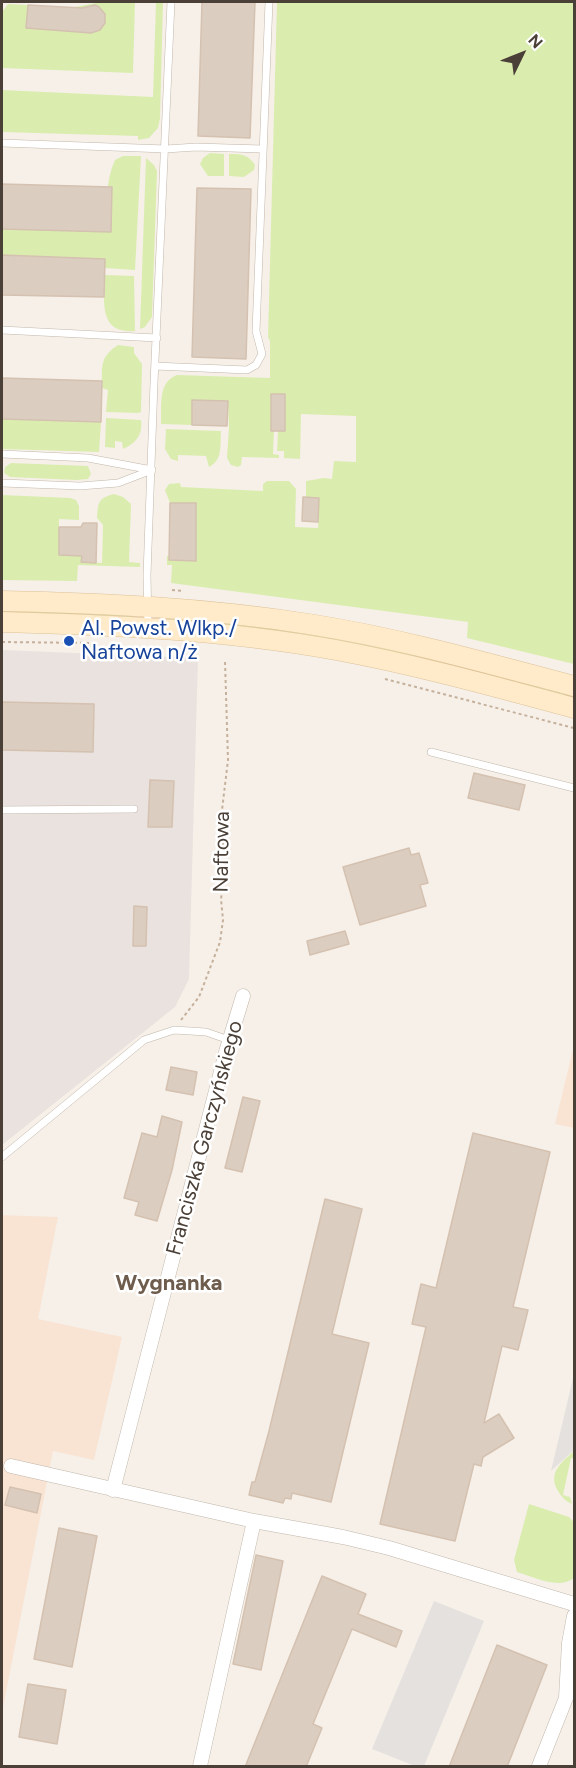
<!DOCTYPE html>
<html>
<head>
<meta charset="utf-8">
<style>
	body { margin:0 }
	#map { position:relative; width:576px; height:1768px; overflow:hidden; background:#f6f0e9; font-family:Figtree,sans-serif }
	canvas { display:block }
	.frame { position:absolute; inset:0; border:3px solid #4b4037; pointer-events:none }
	.north { position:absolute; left:492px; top:24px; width:60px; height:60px; -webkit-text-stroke:4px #fff; paint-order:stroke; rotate:47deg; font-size:16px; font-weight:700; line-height:24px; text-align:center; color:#4b4037 }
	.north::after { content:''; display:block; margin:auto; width:21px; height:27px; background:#4b4037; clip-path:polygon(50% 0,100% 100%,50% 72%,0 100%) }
</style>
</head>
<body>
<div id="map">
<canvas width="576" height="1768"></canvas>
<div class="frame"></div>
<div class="north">N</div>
</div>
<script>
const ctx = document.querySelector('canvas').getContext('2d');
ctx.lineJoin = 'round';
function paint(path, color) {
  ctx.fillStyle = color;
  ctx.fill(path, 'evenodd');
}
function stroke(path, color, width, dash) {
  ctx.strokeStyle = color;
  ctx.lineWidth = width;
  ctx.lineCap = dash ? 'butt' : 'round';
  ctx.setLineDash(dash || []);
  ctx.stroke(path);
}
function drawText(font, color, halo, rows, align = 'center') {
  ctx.font = font + ' Figtree,sans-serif';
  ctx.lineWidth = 5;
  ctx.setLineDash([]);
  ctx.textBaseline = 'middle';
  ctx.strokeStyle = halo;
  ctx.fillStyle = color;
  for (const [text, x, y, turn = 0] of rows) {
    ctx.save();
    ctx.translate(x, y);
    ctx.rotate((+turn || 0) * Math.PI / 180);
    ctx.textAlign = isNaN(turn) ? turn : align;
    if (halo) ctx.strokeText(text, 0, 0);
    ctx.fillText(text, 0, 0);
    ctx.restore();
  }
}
paint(new Path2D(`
	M574,1045V1128L555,1124Z
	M2,1215L58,1217L38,1319L122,1337L94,1460L53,1451L2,1713Z`), '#f9e4d4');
paint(new Path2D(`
	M2,650L198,658L189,979L175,1007L2,1145Z`), '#e9e2de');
paint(new Path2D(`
	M102,2H135L133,73L2,68V12L8,4L28,5L27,28L72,31L74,7Z
	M156,2H163L160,118L158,128L149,138L138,140V136L2,132V90L153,97Z
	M277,2H574V664L467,638L468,622L171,583L172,565H167V556H192L194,503H170L165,490L169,484L180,483L181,487L263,491V484L267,481H289L296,489L295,527L318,528L319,498L306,497V481L324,478L332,479L334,461L356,462V416L301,414L300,459L284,458V451H277L278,431H285L284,394H271V431H274L273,454L279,455V458L242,457L241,465L238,467L231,465L227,458L229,427L228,401L193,400L192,425L161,424C162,407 157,382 177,375L270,378V341L268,337Z
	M210,153L224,154V176H208L200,164L203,158Z
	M229,154C241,154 248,154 255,165L254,170L244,177L229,176Z
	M123,156H141L135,270L105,268L104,259L2,255V224L106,228C107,205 105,182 115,160Z
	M146,158L154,165L157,171L152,317L145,327L140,329Z
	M105,275L134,276L135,331C98,334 104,301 105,275Z
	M118,345L134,347V353L142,364L141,412L138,413L106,412L108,390L102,388C102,368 99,357 118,345Z
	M106,418L141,420C143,435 136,443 123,449L122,442L115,441V448L105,447Z
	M2,419L101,422L99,452L2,449Z
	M166,429L221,431C220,446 223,460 209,467L206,456L178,455V461L171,459L165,449Z
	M11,463L88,466L91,474L88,479L77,480L10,477L4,473L5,467Z
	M114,494L123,497L131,504L129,562L140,563V567L78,565L77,581L2,580V495L70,498L76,500L79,506V520L59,519V555L82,556V562L102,563L103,525L97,518C98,503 98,498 114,494Z
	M2,609L132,614L135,616L132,619L2,615Z
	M166,615L300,630L377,645L574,694V701L167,621Z
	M574,1451V1459L571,1458L563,1495L570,1497L572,1504C565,1501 562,1497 558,1491C547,1473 562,1462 574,1451Z
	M529,1504L569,1517L574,1522V1578C559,1590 534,1577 517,1572L514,1560Z`), '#daedaf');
paint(new Path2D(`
	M574,1374V1450L551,1471Z
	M434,1601L484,1621L424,1766H415L372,1749Z`), '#e4e1de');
const building = new Path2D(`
	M202,2H255L250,138L198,136Z
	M28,5L82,8L95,5L99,7L105,14V23L100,30L91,33L26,28Z
	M2,184L112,187L111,232L2,229Z
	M197,188L251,189L246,359L192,357Z
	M2,255L105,259L104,297L2,295Z
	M2,378L102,381L101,422L2,419Z
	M271,394H285V431H271Z
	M192,400L228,401L227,426L192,425Z
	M303,497L319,498L318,522L302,521Z
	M170,503H196V561L169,560Z
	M83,523H97L96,563L81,562L82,556L59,555V527H81Z
	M2,702L94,704L93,752L2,750Z
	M474,773L525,785L519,810L468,798Z
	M150,780L174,781L172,827H148Z
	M409,848L411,855L419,853L428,883L420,885L426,906L360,925L343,867Z
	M134,906L147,907L146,946H133Z
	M345,931L349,944L310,955L307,941Z
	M171,1067L197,1072L193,1095L166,1090Z
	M243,1097L260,1101L242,1172L225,1168Z
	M162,1116L182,1122L172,1170L157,1221L135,1215L139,1202L124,1198L142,1133L157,1137Z
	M473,1133L550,1152L513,1307L528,1310L518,1350L502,1346L484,1423L499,1414L514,1438L483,1457L481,1466L474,1464L455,1541L380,1524L426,1327L412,1324L421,1284L436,1288Z
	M325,1199L362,1209L332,1334L369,1343L331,1502L292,1493L291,1499L285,1498L283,1503L249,1495L252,1482H255L269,1431Z
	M10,1487L41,1494L37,1513L5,1505Z
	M59,1528L97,1536L72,1667L34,1659Z
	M256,1555L283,1561L261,1670L233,1664Z
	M322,1576L366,1594L358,1614L402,1631L396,1647L352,1629L313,1724L322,1728L306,1767H245Z
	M497,1645L547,1665L507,1767H449Z
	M28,1684L66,1690L57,1744L19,1737Z`);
paint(building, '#dccdc1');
stroke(building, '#d4c1b0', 1.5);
const service = new Path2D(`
	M2,143L166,149L196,147L263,149
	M2,330L157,338
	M155,366L247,370L256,365L262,354L256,331L269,2
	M2,454L88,458L152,470
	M2,483L80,486L118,483L152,470
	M148,627L147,575L154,383L171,2
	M431,752L574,788
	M2,810L134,809
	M2,1157L144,1040L174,1030L206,1032L229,1040`);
const minor = new Path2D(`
	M11,1466L254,1521L343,1537L389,1548L574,1604
	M113,1490L226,1052L243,996
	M200,1766L254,1521
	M539,1766L566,1698L569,1643L574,1616`);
const secondary = new Path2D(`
	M2,601C105,603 207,608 309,624C399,638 487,663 574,686
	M2,622C114,625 225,630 336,650C417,665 496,687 574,708`);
stroke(service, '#c2b7ab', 8);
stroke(minor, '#c2b7ab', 15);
stroke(secondary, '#ddc198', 21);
stroke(new Path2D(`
	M172,590L184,591
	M2,642L92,643
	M385,679L574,728
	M181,1020L199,997L220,942L223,920L221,899L224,876L222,810L228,760L225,661`), '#c5b09b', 2, [3, 3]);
stroke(service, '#fff', 7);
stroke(minor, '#fff', 14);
stroke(secondary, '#ffebca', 20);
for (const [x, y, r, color] of [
	[69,641,6,"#1a4fb4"]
]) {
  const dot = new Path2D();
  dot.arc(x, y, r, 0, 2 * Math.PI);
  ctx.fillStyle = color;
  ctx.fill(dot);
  stroke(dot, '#fff', 2);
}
drawText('21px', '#164399', '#fff', [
	["Al. Powst. Wlkp./",81,629],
	["Naftowa n/ż",81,653]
], 'left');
drawText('21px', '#4b4037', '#fff', [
	["Naftowa",222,852,-89],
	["Franciszka Garczyńskiego",205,1138,-75]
]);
drawText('bold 22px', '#6e5c4d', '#fff', [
	["Wygnanka",169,1284]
]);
</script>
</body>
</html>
